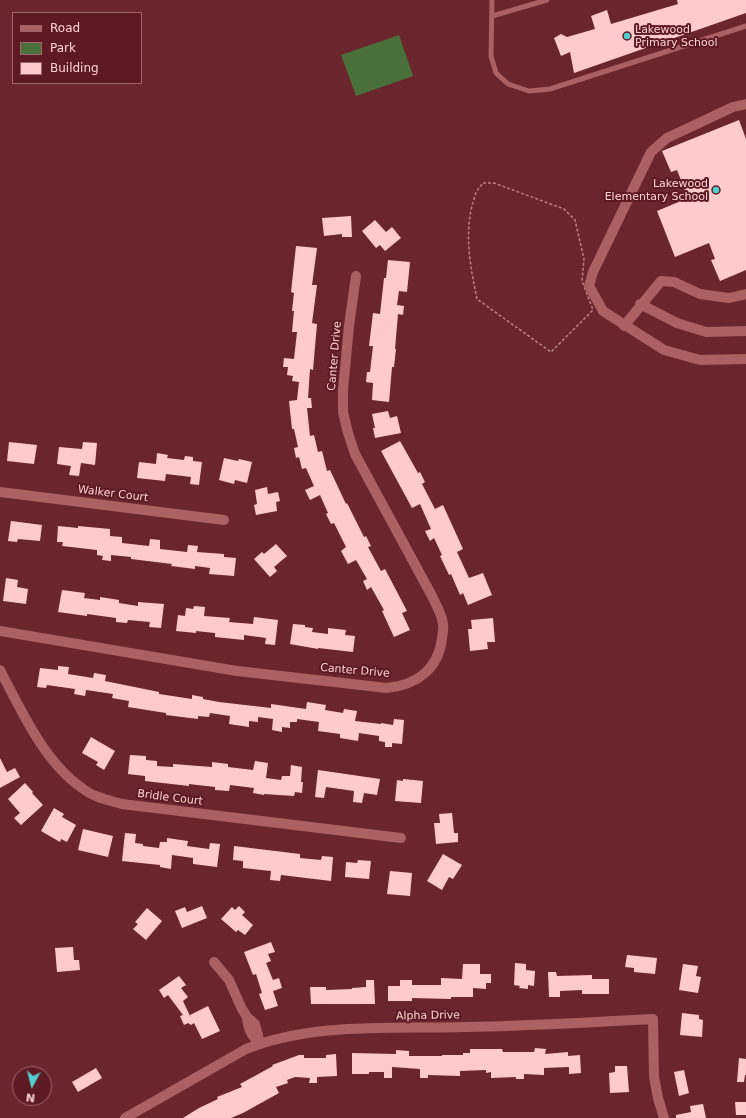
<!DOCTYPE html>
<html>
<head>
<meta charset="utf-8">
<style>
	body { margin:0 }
	#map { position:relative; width:746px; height:1118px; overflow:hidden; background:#6a262c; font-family:"DejaVu Sans",sans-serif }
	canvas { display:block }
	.legend { position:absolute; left:12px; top:12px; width:130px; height:72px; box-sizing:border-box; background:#5e1a22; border:1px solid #9e6469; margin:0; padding:5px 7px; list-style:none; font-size:12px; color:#fed3d3 }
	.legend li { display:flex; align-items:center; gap:8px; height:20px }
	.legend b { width:20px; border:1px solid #9e6469 }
	.north { position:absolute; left:12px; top:1066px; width:40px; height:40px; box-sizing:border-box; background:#5e1a22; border:1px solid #9e6469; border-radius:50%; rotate:187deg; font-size:11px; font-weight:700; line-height:16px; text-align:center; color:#fed3d3 }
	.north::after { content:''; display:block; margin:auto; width:14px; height:18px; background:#52cdd0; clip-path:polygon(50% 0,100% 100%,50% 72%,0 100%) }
</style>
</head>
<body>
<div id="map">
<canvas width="746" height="1118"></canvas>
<ul class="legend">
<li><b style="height:5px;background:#ab6064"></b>Road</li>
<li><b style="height:11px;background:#496f3a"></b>Park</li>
<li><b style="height:11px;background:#fecacb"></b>Building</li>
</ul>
<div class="north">N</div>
</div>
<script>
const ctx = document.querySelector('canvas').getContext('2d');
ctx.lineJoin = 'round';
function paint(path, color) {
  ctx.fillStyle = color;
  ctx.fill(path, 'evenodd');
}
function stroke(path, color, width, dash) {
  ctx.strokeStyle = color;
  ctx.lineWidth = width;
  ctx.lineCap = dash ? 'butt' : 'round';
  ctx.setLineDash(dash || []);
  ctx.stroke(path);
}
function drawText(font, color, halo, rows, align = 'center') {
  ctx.font = font + ' "DejaVu Sans",sans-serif';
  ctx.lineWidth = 4;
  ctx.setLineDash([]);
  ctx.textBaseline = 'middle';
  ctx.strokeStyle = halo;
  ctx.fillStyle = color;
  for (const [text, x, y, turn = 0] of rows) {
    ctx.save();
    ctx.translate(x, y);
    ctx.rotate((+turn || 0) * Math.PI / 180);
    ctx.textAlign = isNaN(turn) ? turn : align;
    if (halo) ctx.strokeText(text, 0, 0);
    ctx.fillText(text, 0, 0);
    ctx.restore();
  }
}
paint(new Path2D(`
	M399,35L413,76L356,96L341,55Z`), '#496f3a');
paint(new Path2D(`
	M677,0H746V13L574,73L570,52L561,56L554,38L561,34L567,37L595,29L591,16L607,10L611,24L678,4Z
	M739,120L746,139V270L720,281L711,260L715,259L709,243L675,257L657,211L688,198L677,170L671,172L662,151Z
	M351,216L352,237H342V234L324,236L322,218Z
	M375,220L386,232L392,227L401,238L385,251L380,245L376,248L362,231Z
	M296,246L317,248L312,285H317L312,323L317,324L313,370L310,369L308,398H311L312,408H307L310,436L314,435L318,452L322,451L327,471L330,470L346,504L347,503L364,537L366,536L371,546L368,547L381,571L385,569L407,611L402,613L410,630L394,637L382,611L384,610L371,587L367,590L363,581L367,579L356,560L348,564L341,551L346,547L334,523L331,524L326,514L328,513L320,495L310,500L305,490L314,486L306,468L302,469L299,457L296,458L294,448L298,447L294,429H292L289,401L297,400L299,382L292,381L293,376L287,375L288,367H283L284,358L294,359L297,332H292L294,311H292L294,293L291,292Z
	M388,260L410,262L407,292L399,291L397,305L404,306L403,315L398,314L395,349H396L394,367H392L389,402L372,400L373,383L366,382L367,372H370L373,346H369L373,313L380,314L384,278H386Z
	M388,411L390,418L397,416L401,433L375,438L373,428H375L372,414Z
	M400,441L418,473L420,472L425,482L422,484L435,509L443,505L463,549L457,552L469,578L483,573L492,595L468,605L463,593L460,595L451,574L449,575L440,556L442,555L434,538L430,541L425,531L431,529L420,504L412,508L381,451Z
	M9,442L37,445L34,464L7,461Z
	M83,442L97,443L95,465L81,463L79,476L69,475L71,466L57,464L59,447L82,449Z
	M157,453L168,455L167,458L184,460L185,456L193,457V461L202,462L199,485L190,484L191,477L166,474L165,481L137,478L139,462L156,464Z
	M224,458L238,461L239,459L252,462L247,483L235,480L234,484L219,480Z
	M267,487L268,494L278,492L280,501L276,502L277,511L256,515L254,505L257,504L255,490Z
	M11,521L42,525L40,541L18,539L17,542L8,541Z
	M58,526L78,528V526L110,529V536L122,537V543L149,546L150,539L160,540V549L187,552L188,545L198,546L197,552L224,554V557L236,558L234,576L209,574L210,568L195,566V569L171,566L172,564L131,559V557L111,555V561L102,560L103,556L97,555V550L62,546L63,542H57Z
	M276,544L287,556L274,567L277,571L270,577L254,559L262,552L264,554Z
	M6,578L18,580L17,587L28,589L26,604L3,601Z
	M62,590L85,593L84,598L100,600V597L119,600V603L138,606V602L164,604L161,628L149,627L150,622L128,620L127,623L116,622V618L87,614V616L58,612Z
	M194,606L205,607L204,616L230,618L229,622L253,624L254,617L278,620L275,645L265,644L266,638L244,635V640L215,637V633L196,631V633L176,631L178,615L185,616L186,608L193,609Z
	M493,618L495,642H487L488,649L470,651L468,629H472L471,620Z
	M293,624L305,625V627L313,628L312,632L328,634V628L346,630L345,635L355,636L353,652L318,648V649L290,644Z
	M58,666L69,667L68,674L93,678L94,673L106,675L105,681L159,692V694L192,699V695L203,697V699L219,702L271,708V704L306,709L307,702L326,705L325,710L343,713L344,709L357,711L355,721L381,724V723L393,725L394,719L404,720L402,744L392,743V747H385V742L379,741V736L359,733L358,741L340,738V734L318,731L319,722L297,719V722H290V728L282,727V732L272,730L273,719L258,717V722L249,721V727L229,724L230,716L210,713L209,717L198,716V719L166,715V713L128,707L129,701L112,698L113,694L86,690L85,696L74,694L75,689L47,685L46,688L37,687L40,668L58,670Z
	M91,737L115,751L104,770L96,765L98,762L82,753Z
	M130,755L146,756V760L157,761V766L173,767V764L212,767V762L228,764V767L253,770L255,761L268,763L266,778L281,780L282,776H290L291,765L302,767L301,782H303L302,793L295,792L294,796L264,794V795L253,793L254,788L230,785L229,791L215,790V787L189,784V786L145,781V776L128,774Z
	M0,758L7,772L15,768L20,777L0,788Z
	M318,770L380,779L377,795L364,793L362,803L353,802L354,791L326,787L324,798L315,797Z
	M403,779L423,781L421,803L395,801L397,780L403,781Z
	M25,783L33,792L32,793L43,805L21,825L14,818L20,813L8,799Z
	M54,808L64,814L62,817L76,825L67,842L61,839L60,842L41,831Z
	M452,813L454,833H458V842L436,844L434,823H440L439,814Z
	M83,829L113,836L108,857L78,850Z
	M125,833L136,834L135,843L143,844V846L159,848L160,842H167V838L188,841L187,846L209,849L210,843L220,844L217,867L193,864V858L172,855L171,869L160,867V865L122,861Z
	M234,846L300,854V858L321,860L322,856L333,857L331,881L281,875L280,881L270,880L271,871L243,868V861L233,860Z
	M443,854L462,865L453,879L449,877L442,890L427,881Z
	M358,860L371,861L369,879L345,877L346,862L357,863Z
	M390,871L412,873L410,896L387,894Z
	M202,906L207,918L182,928L175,911L185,907L187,912Z
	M239,906L245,912L242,915L253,925L245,935L238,930L236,932L221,919L232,907L235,910Z
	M147,908L162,921L146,940L133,929L138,924L135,922Z
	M271,942L275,952L268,954L271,961L266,963L273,980L279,978L282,988L273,991L278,1006L265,1010L259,994L262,993L256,974L253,975L244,952Z
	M73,947L74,960H79L80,970L57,972L55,948Z
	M627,955L657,958L655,974L634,972V968L625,967Z
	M515,963L526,964V970L535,971L534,986L528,985V989L519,988L520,986L514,985Z
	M463,964H480V974H491V983H486V989L473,988V997H451V999L412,998V1001H388V986H400V980H412V985H441V978L462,979Z
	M683,964L698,966L696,976L701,977L698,993L679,990Z
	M548,972H556L557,976L592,975V979H609V994H582V990L560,991V997H549Z
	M179,976L186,985L181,988L188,997L183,1001L191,1018L190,1015L208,1006L220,1031L202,1039L194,1023L191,1025L188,1023L184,1025L180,1016L183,1015L168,995L164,998L159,990Z
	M366,980H374L375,1004H311L310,987H326V990L352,989V988L366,987Z
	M682,1013L699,1015V1019L703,1020L702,1037L680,1035Z
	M535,1048L546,1049L545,1054L568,1052V1056L580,1055L581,1073L569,1074V1067L544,1068V1075L524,1074V1079H516V1077L491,1078V1072L486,1073V1070L460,1071V1076L428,1075V1078H420V1069L392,1067V1078H384V1072H369V1074H352V1053L396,1054V1050L409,1051V1056H442V1055H463V1053H470V1049H502L503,1052H534Z
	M336,1054L337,1076L317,1077V1083H309L310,1078L295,1077L287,1080L288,1083L276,1087L279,1093L243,1113L231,1118H183L199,1108L218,1099L217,1097L242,1087L240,1084L273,1066L272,1065L299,1055H304V1058H326V1055Z
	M739,1058L746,1059V1075H745L744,1082H737Z
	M615,1066H627L629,1092L610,1093L609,1073L615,1072Z
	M96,1068L102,1078L78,1092L72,1082Z
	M684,1070L689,1093L679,1096L674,1072Z
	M735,1102H746V1115H736Z
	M703,1104L706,1118H676V1115L691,1112L690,1106Z`), '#fecacb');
stroke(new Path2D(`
	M483,183H494L564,209L575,220L584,259L582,281L593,310L551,352L477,299C470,265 463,230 475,196C476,191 480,187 483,183Z`), '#b98285', 1.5, [3, 2]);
stroke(new Path2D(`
	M492,0L491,56L496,73L508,84L529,91L550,89L746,26
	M492,16L547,0`), '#ab6064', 5);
stroke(new Path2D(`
	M746,104L733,107L667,138L651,152L593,272L589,286L603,311L664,350L700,360L746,359
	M640,304L677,323L706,332L746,331
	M624,326L661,281L674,282L700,294L729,298L746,294
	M0,492L224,520
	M0,631L237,671L387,688C416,685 438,670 442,639C442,635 444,629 443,624C442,614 436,605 432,596L355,454L348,433L343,412V390L349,326L356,276
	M0,670C21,710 44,762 82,788C93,797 108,800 122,804L401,838
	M214,962L229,980L242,1009L247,1017L255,1024L258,1035L259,1043
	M247,1017C248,1029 251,1035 259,1043
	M125,1118L246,1049C314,1022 393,1029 465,1027C527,1026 590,1022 653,1019L654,1077L658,1098L664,1118`), '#ab6064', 10);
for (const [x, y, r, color] of [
	[627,36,4,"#52cdd0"],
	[716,190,4,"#52cdd0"]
]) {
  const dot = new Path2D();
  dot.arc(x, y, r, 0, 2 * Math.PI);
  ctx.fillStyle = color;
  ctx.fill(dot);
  stroke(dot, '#5e1a22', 1.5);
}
drawText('11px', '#fed3d3', '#5e1a22', [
	["Lakewood",635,30],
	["Primary School",635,43],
	["Lakewood",708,184,"right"],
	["Elementary School",708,197,"right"]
], 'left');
drawText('11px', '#fed3d3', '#5e1a22', [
	["Canter Drive",335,356,-85],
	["Walker Court",113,494,7],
	["Canter Drive",355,671,5],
	["Bridle Court",170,798,7],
	["Alpha Drive",428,1016,-1]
]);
</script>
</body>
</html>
